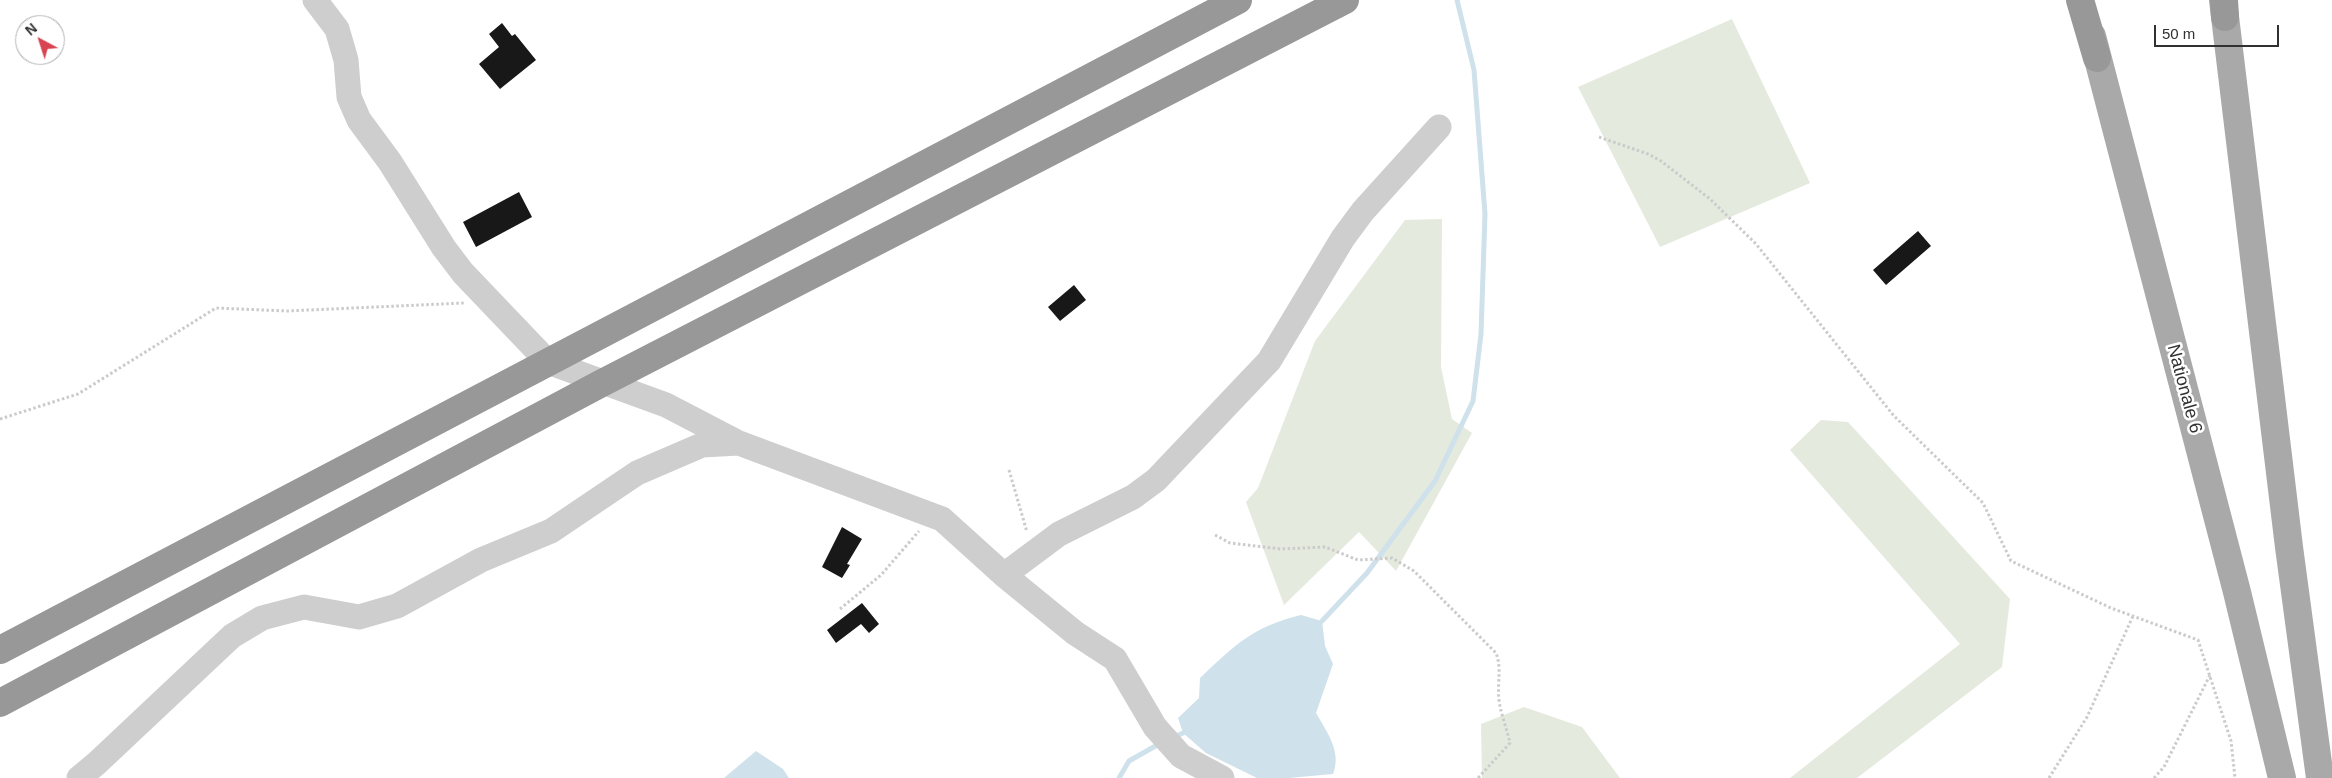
<!DOCTYPE html>
<html>
<head>
<meta charset="utf-8">
<style>
	body { margin:0 }
	#map { position:relative; width:2332px; height:778px; overflow:hidden; background:#fff; font-family:Arial,sans-serif }
	canvas { display:block }
	.north { position:absolute; left:15px; top:15px; width:50px; height:50px; box-sizing:border-box; background:#fff; border:1px solid #adadad; border-radius:50%; rotate:320deg; font-size:14px; font-weight:700; line-height:20px; text-align:center; color:#313131 }
	.north::after { content:''; display:block; margin:auto; width:18px; height:22px; background:#d84452; clip-path:polygon(50% 0,100% 100%,50% 72%,0 100%) }
	.scale { position:absolute; left:2154px; top:25px; width:125px; height:22px; box-sizing:border-box; border:2px solid #313131; border-top:0; padding-left:6px; font-size:15px; line-height:18px; white-space:nowrap; color:#313131; -webkit-text-stroke:4px #fff; paint-order:stroke }
</style>
</head>
<body>
<div id="map">
<canvas width="2332" height="778"></canvas>
<div class="north">N</div>
<div class="scale">50 m</div>
</div>
<script>
const ctx = document.querySelector('canvas').getContext('2d');
ctx.lineJoin = 'round';
function paint(path, color) {
  ctx.fillStyle = color;
  ctx.fill(path, 'evenodd');
}
function stroke(path, color, width, dash) {
  ctx.strokeStyle = color;
  ctx.lineWidth = width;
  ctx.lineCap = dash ? 'butt' : 'round';
  ctx.setLineDash(dash || []);
  ctx.stroke(path);
}
function drawText(font, color, halo, rows, align = 'center') {
  ctx.font = font + ' Arial,sans-serif';
  ctx.lineWidth = 5;
  ctx.setLineDash([]);
  ctx.textBaseline = 'middle';
  ctx.strokeStyle = halo;
  ctx.fillStyle = color;
  for (const [text, x, y, turn = 0] of rows) {
    ctx.save();
    ctx.translate(x, y);
    ctx.rotate((+turn || 0) * Math.PI / 180);
    ctx.textAlign = isNaN(turn) ? turn : align;
    if (halo) ctx.strokeText(text, 0, 0);
    ctx.fillText(text, 0, 0);
    ctx.restore();
  }
}
paint(new Path2D(`
	M1732,19L1810,183L1660,247L1578,87Z
	M1442,219L1441,367L1452,419L1472,433L1396,571L1359,532L1284,605L1246,502L1258,488L1315,341L1405,220Z
	M1821,420L1848,422L2010,599L2002,667L1857,778H1790L1960,644L1790,450Z
	M1524,707L1582,727L1620,778H1482L1481,724Z`), '#e5eade');
paint(new Path2D(`
	M1301,615L1322,621L1325,646L1333,664L1316,713C1327,732 1342,752 1333,774L1289,778H1257L1206,753L1183,733L1178,718L1199,698L1200,678C1235,645 1252,627 1301,615Z
	M756,751L783,769L789,778H724Z`), '#cfe1eb');
stroke(new Path2D(`
	M1322,621L1367,573L1435,481L1473,401L1481,334L1485,214L1474,70L1457,0
	M1174,737L1183,733
	M1119,778L1129,761L1159,744`), '#cfe1eb', 5);
paint(new Path2D(`
	M502,23L512,36L515,34L536,60L500,89L479,64L499,47L489,34Z
	M519,192L532,217L476,247L463,222Z
	M1918,231L1931,246L1886,285L1873,270Z
	M1074,285L1086,300L1060,321L1048,307Z
	M842,527L862,539L847,564L850,565L842,578L822,567Z
	M862,603L879,624L869,633L861,624L836,643L827,630Z`), '#181818');
stroke(new Path2D(`
	M1599,137L1648,154L1661,161L1710,199L1756,244L1894,416L1983,503L2011,561L2111,608L2198,640L2231,741L2235,778
	M0,419L78,394L216,308L287,311L464,303
	M1009,470L1027,532
	M1215,535L1230,543L1281,549L1325,547L1358,560L1392,558L1414,571L1496,653C1502,668 1497,684 1499,700C1501,715 1507,729 1510,743L1478,778
	M840,609L881,575L919,531
	M2049,778L2087,717L2133,616
	M2154,778L2164,767L2210,675`), '#cbcbcb', 3, [2.5, 2.5]);
stroke(new Path2D(`
	M315,0L337,29L346,60L349,97L359,120L390,162L444,248L463,273L548,362L666,405L739,443L942,519L1004,575L1075,633L1115,659L1155,727L1181,756L1222,778
	M1004,575L1059,534L1133,497L1156,480L1269,361L1343,238L1363,211L1439,127
	M79,778L97,763L232,636L262,618L304,607L359,617L397,606L481,560L551,531L637,473L702,445L739,443`), '#cecece', 25);
stroke(new Path2D(`
	M2223,0L2289,547L2320,778
	M2092,36L2237,592L2282,778`), '#a9a9a9', 28);
stroke(new Path2D(`
	M2080,0L2097,58
	M2224,0L2225,17
	M0,650L1238,0
	M0,703L602,383L1345,0`), '#989898', 28);
drawText('18px', '#313131', '#fff', [
	["Nationale 6",2184,389,75]
]);
</script>
</body>
</html>
